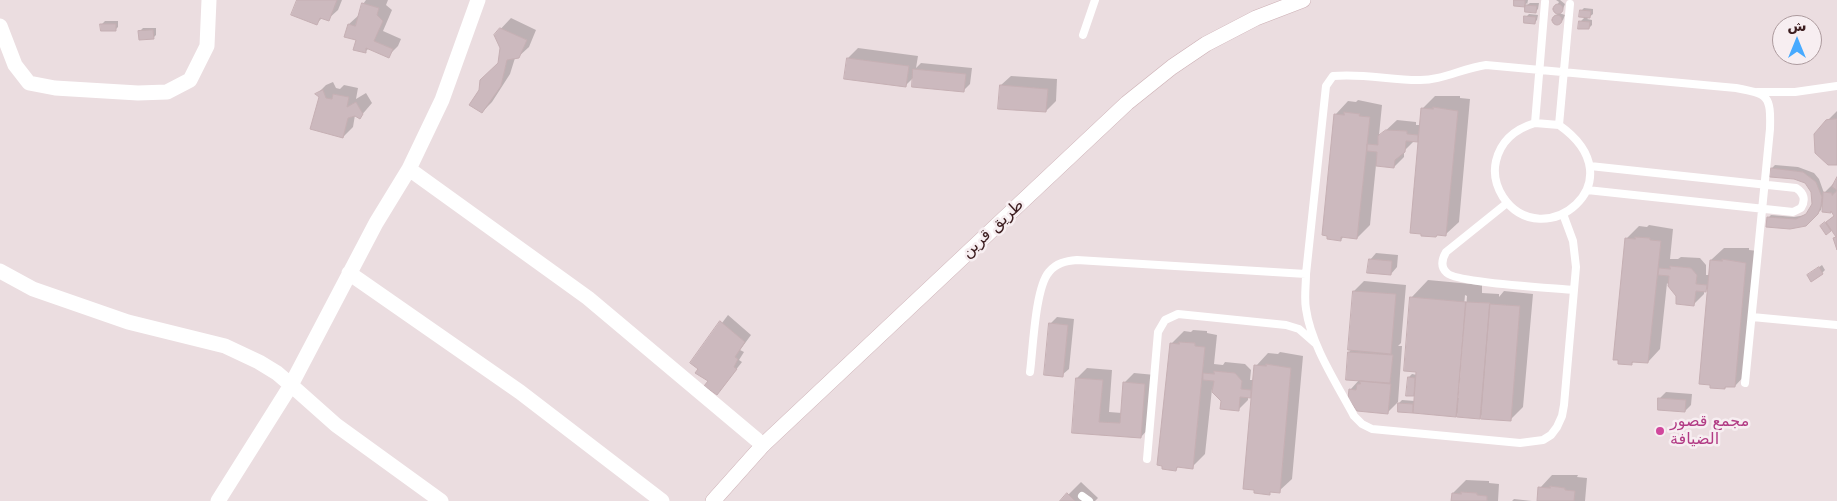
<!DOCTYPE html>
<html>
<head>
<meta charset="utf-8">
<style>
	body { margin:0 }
	#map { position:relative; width:1837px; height:501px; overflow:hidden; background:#ebdde0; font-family:"DejaVu Sans","Noto Sans Arabic",sans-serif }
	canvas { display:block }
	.north { position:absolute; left:1772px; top:15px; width:50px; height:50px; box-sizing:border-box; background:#f7eef1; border:1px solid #ac9a9d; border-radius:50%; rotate:0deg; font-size:14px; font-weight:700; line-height:20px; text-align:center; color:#3c1d1f }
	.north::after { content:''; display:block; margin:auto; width:18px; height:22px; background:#47aaff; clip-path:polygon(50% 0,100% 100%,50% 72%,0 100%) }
</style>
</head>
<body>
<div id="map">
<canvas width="1837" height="501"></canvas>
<div class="north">ش</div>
</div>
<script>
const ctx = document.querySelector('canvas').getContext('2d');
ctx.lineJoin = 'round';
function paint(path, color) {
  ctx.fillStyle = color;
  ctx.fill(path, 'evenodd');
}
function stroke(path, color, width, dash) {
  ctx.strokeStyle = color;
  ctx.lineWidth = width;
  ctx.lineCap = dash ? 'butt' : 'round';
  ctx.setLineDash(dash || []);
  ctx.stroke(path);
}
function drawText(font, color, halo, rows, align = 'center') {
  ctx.font = font + ' "DejaVu Sans","Noto Sans Arabic",sans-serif';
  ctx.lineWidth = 5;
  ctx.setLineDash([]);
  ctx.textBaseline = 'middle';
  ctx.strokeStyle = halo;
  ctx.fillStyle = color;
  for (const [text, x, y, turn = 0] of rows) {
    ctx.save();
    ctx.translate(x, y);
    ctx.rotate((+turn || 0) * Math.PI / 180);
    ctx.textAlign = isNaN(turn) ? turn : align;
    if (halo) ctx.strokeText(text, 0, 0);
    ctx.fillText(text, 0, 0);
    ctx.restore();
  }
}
paint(new Path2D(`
	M298,0H342L338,10L328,19L323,17L317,23Z
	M366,0H388L386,5L392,10L383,31L401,39L398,46L388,56L369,48L365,52L349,24L359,15L363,4Z
	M1516,0H1528L1527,5L1530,3H1539L1538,9L1535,12L1526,11L1527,3L1524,6Z
	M1556,0H1560L1565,4L1563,9L1559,13L1565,15L1563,20L1557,24L1554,21L1555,16L1560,12L1554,10L1559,2Z
	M1584,8L1593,9V14L1587,19L1592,20V25L1589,28L1580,22L1585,17L1581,11Z
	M1529,14L1538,15L1537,20L1534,23L1526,17Z
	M511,18L536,30L529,47L518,57L515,58L510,74L492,102L482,112L500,62L501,47L495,35Z
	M105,21H118V27L115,30L102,24Z
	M143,28H156V35L153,38L140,31Z
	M858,48L918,56L916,68L921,63L972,68L970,84L964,90L914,77L905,86L848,58Z
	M1011,76L1057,79L1056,101L1046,111L1001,85Z
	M333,82L336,88L340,89L344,85L358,88L356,99L366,93L372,103L360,117L355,115L353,127L343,137L321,97L317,94L326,85Z
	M1435,96H1460V98L1470,99L1459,222L1446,234H1438L1436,236L1419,139L1417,141H1414L1404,151V157L1394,167L1376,165L1370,225L1357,238L1344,236L1341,240L1336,114L1348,101L1356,102L1358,100L1382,105L1379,135H1381L1397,120L1416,122V125H1421L1422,109Z
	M1837,111V164L1827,121Z
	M1775,165L1798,167L1814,173L1819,179L1824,193L1837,180V236L1832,229L1827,233L1825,223L1835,215L1823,201L1821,210L1806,224L1768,218L1771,215L1794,217L1806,215L1811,210L1814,198L1810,187L1800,179L1772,176V168Z
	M1649,225L1673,229L1670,259H1678L1681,257L1700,258L1706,265V275H1710L1711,260L1724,248H1749V250L1758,251L1747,373L1735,386H1727L1725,388L1709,288L1704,291V294L1694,304L1678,296L1667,283L1660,349L1648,362L1635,361L1631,364L1626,239L1639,226L1647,227Z
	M1376,253L1398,255L1397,267L1391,274L1370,260Z
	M1822,265L1825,270L1822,273H1811Z
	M1428,280L1482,285V293L1499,294V297L1504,291L1533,294L1523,407L1510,420L1482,415L1480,417L1458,413L1456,415L1415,409L1412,412L1399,403L1402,400L1415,401L1416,393L1413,395L1409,377L1412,374L1417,375L1411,298ZM1465,295L1467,296L1459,398H1456Z
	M1364,281L1406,285L1401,343L1398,346H1402L1398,402L1388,412L1350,390L1360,379L1349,352L1352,349L1354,291Z
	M728,315L751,335L740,350L744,352L739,360L742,362L717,394L700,369L692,363Z
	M1057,317L1074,319L1069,369L1062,375L1050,324Z
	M1193,330L1207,331V333L1217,335L1214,364L1223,365L1225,362L1245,364L1251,370L1250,380H1254L1256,366L1268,353L1278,354L1280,352L1303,356L1292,479L1279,491H1272L1269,493L1253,394L1248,396V400L1238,410L1222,401L1212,389L1205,454L1192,467L1179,466L1176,469L1171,344L1184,331L1191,332Z
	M1087,368L1112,370L1109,412L1122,413L1124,383L1134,373L1155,375L1150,427L1141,437L1073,432L1077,378Z
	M1666,392L1692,394L1691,405L1685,411L1660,398Z
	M1552,475H1578L1577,477L1587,478L1585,501H1538L1540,488Z
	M1466,480L1489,481V483L1499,484L1498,501H1452L1453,493Z
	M1081,482L1098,498L1095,501H1062Z
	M1514,499L1532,501H1512Z`), '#0003');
const building = new Path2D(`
	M297,0H337L329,21L320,18L317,25L291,15Z
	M1514,0H1525V7L1514,6Z
	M362,3L379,8L377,15L383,21L374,41L393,49L389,58L366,48V53L353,50L356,40L344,37L348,24L355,26Z
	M1553 9a5 5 0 1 1 10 0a5 5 0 1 1-10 0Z
	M1525,5L1537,6L1536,13L1525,12Z
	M1580,10L1591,11L1590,18L1579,17Z
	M1552 20a5 5 0 1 1 10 0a5 5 0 1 1-10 0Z
	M1524,16L1536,17L1535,24L1524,23Z
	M1579,21L1590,22L1589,29H1578Z
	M100,24H116V31H101Z
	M500,28L527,40L519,58L507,60L501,86L482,113L469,105L479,90L480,80L498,63L500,48L494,35Z
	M153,30L154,39L139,40L138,31Z
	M847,58L909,66L906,87L844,79Z
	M913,69L966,74L964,92L912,87Z
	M1000,85L1048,89L1046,112L998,109Z
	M323,90L326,98L332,99L333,94L349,97L347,107L356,102L363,114L360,119L355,116L348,118L343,138L310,129L319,97L315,94Z
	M1433,107L1458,111L1446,236L1437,235L1436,237L1421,236V234L1410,233L1421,108L1433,109Z
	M1344,112L1360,114L1359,116L1370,117L1357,239L1341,237V241L1327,239V236L1322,235L1334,114L1344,115Z
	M1837,119V165H1828L1815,153L1814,134L1826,120Z
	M1386,130L1407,131V134L1418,135V142L1406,141L1405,152L1395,160L1394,168L1376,166L1377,152L1367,151V144L1378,145V136Z
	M1771,168L1803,172L1816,182L1822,197L1821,206L1818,214L1806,226L1790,229L1766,227L1767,217L1796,219L1806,214L1812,204L1811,192L1805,183L1794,179L1770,177Z
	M1837,177V190L1832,187Z
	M1837,191V250L1833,238L1836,237L1826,222L1834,216L1831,211V213L1822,212L1823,192L1832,193V195Z
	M1825,222L1831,231L1826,235L1820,226Z
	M1635,237L1650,238V240L1661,241L1648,363L1632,362V365L1618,364V360H1613L1625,238L1635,239Z
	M1369,259L1392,261L1391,275L1367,273Z
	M1722,259L1746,263L1735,387H1725V389L1710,388V385L1699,384L1710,260L1722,261Z
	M1670,266L1691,268L1697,275L1696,284L1707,285L1706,292L1696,291L1694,306L1676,304V296L1668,286L1669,276L1658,275L1659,268L1670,269Z
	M1819,267L1823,274L1811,282L1807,275Z
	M1353,291L1396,294L1391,354L1348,350Z
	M1410,297L1466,302L1456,417L1413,413L1416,372L1404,371Z
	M1466,302L1490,303L1480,419L1457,417Z
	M1490,304L1520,306L1511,421L1481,419Z
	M720,321L745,342L735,357L738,359L734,367L737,369L717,395L704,386L708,381L695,373L698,369L690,363Z
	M1049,323L1068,325L1063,377L1044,375Z
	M1179,342L1195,343V346L1205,347L1193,469L1177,467L1176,471L1162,469V466L1157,465L1170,343L1179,344Z
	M1348,352L1393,355L1390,383L1346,380Z
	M1266,364L1291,368L1280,493L1270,492V495L1254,493V490L1243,489L1254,365L1266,366Z
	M1214,371L1235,373L1242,381L1241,389L1251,390V398L1240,397L1239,411L1220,409L1221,401L1212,392L1214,381L1203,380V373L1214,374Z
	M1408,377L1415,378L1414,396H1406Z
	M1076,378L1103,380L1099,422L1120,423L1123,382L1145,384L1141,438L1072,433Z
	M1360,381L1391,384L1388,414L1357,411L1348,398L1349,389L1356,390L1357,384H1360Z
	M1658,398L1686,400L1685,412L1658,410Z
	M1398,403L1413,404V413L1398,412Z
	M1550,486L1565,488V490L1575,491L1574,501H1537L1538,487L1550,488Z
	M1461,492L1477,493V495L1487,496V501H1451L1452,493L1461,494Z
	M1067,493L1075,501H1060Z`);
paint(building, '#ccb9be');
stroke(building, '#c5afb3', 1);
const secondary = new Path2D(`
	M713,501L763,445L1127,103L1172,67L1206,44L1256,18L1303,0`);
stroke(secondary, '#ccafb4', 16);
stroke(new Path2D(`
	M1545,2L1535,123C1515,129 1501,140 1496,161C1493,174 1496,186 1503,197C1542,256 1640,182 1559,125L1570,4
	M1083,35L1095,0
	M1757,92H1795L1837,86
	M1535,123L1559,125
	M1587,190L1793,212L1801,208C1806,200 1804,193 1796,188L1590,166
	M1507,203L1446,252C1442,259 1440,267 1447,273C1457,283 1554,288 1574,290
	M1563,214L1573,241L1576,267L1564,405L1562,416L1557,427L1551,435L1543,440L1520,443L1372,429L1362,424L1354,416C1337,384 1311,345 1306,309C1304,298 1306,286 1306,274L1326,86L1333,76C1362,73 1390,80 1418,80C1441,81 1463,68 1486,65L1736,88C1768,94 1771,95 1770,129L1745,383
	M1752,317L1837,325
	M1030,372C1033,350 1035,288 1049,272C1056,263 1066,261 1077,260L1306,274
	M1147,459L1158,332L1165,320L1178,314L1286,325L1299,329L1315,343
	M1082,496L1089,501`), '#fff', 8);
stroke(new Path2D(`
	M0,26L15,65L29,83L55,88L138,93L167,92L190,80L207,46L209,0
	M409,169L588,298L763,445
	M0,271L33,289L128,322L225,346L259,362L277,373L291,385L218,501
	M349,273L520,392L662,501
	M441,501L336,425L291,385L376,223L409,169L442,100L478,0`), '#fff', 15);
stroke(secondary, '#fff', 15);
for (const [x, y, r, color] of [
	[1660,431,5,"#d1479c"]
]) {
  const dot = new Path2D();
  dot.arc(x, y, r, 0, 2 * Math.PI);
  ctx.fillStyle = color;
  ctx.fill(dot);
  stroke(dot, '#f7eef1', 2);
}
drawText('16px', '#3c1d1f', '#f7eef1', [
	["طريق قرين",993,229,-43]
]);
drawText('16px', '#b23c85', '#f7eef1', [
	["مجمع قصور",1670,422],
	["الضيافة",1670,440]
], 'left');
</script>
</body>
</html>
